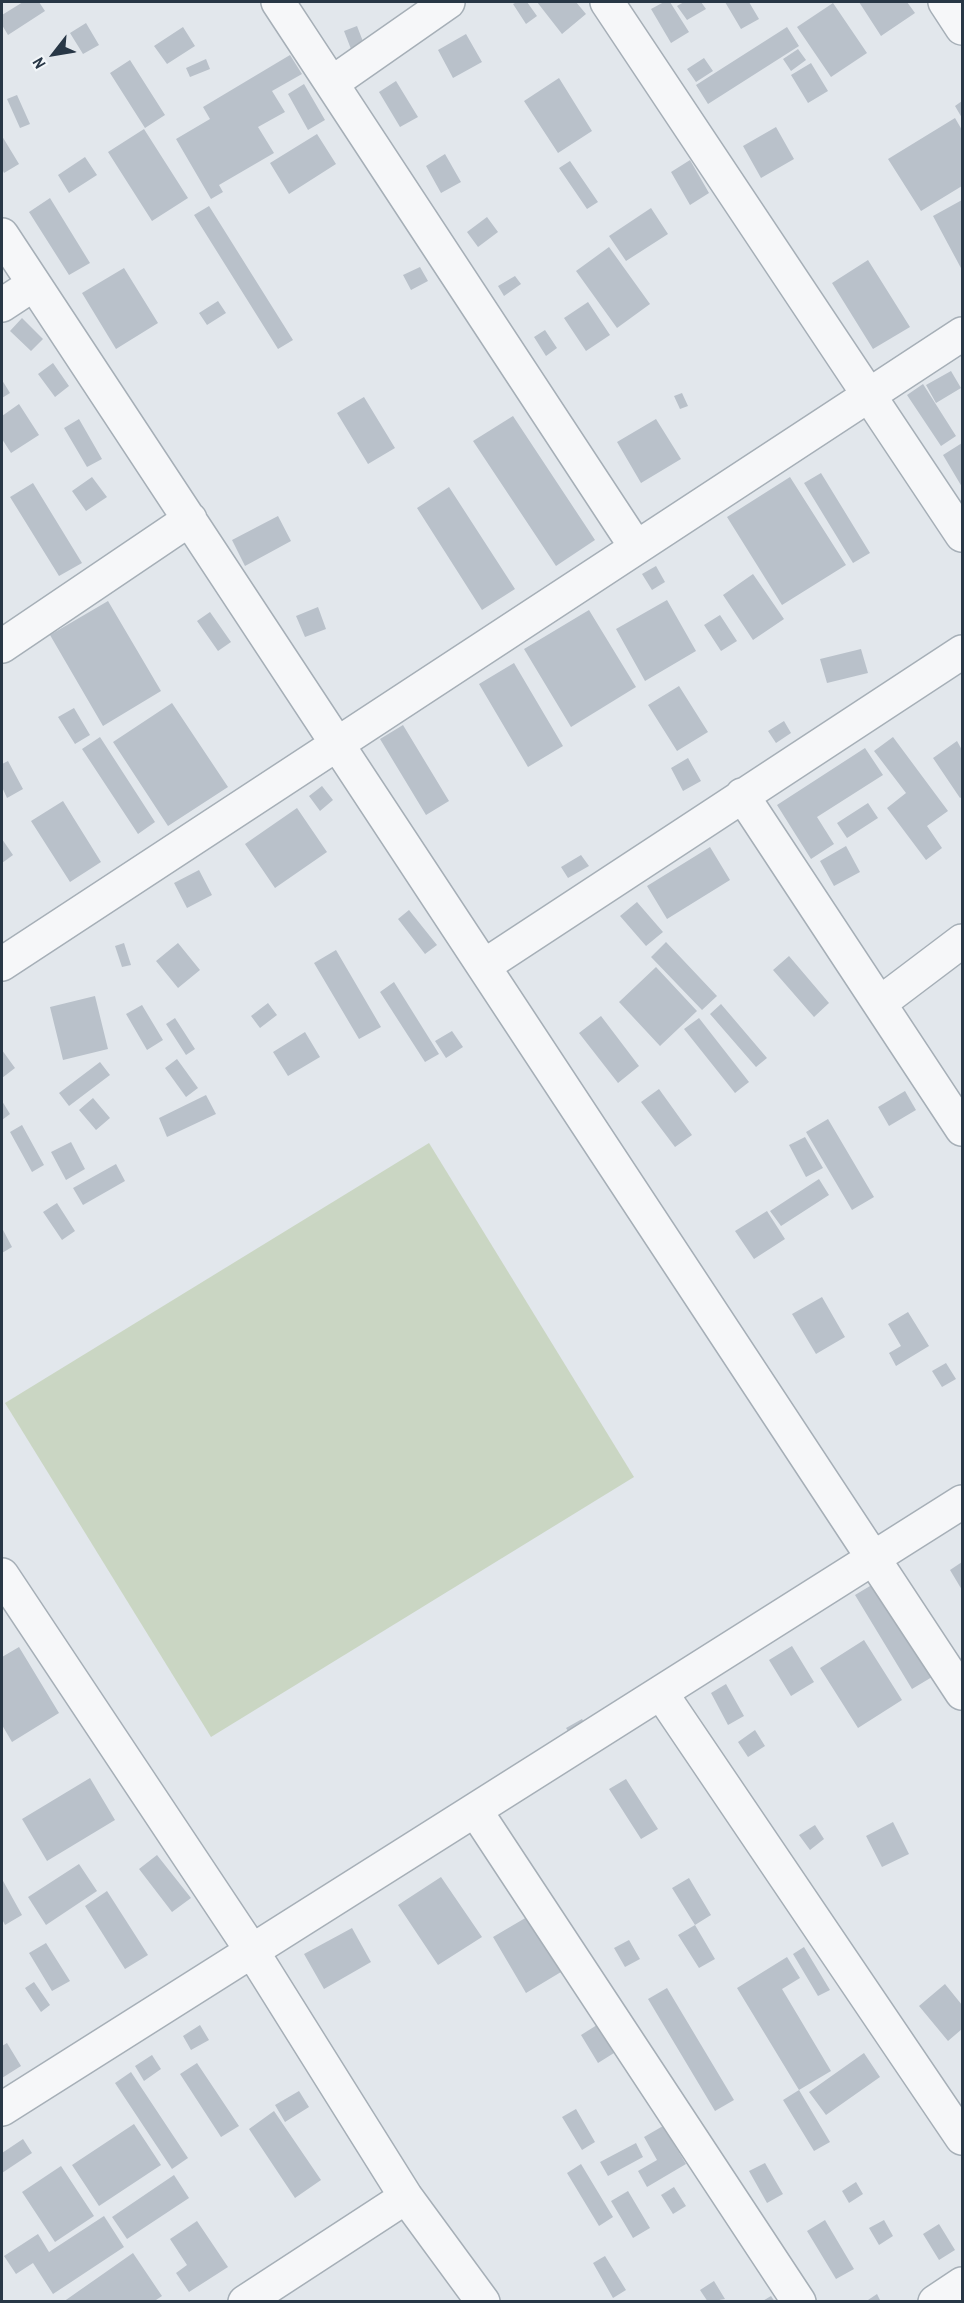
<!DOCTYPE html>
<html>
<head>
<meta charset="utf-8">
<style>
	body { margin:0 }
	#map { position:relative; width:964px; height:2303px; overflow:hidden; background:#e2e7ec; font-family:"Archivo Narrow",sans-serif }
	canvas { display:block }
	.frame { position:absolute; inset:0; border:3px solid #283746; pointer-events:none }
	.north { position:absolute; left:24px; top:24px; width:60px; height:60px; -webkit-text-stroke:4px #f2f6f9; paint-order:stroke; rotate:239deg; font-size:16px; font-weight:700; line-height:24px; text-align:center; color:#283746 }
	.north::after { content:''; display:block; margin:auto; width:21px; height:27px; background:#283746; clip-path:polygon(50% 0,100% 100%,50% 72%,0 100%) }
</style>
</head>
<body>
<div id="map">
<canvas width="964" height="2303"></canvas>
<div class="frame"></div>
<div class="north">N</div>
</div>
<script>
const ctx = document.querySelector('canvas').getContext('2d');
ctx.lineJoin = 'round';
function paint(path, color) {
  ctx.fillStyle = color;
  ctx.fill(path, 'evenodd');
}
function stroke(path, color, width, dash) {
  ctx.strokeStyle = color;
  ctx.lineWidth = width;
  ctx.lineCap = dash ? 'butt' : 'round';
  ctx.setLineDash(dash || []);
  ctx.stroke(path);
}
paint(new Path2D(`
	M429,1143L634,1477L211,1737L5,1403Z`), '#cad6c3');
paint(new Path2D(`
	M23,2H39L45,11L8,35L2,25V15Z
	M517,2H527L537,16L526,24L513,4Z
	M537,2H576L586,14L562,34Z
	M664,2H670L689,32L671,43L651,9Z
	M684,2H701L706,9L687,20L677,6Z
	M725,2H749L759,19L741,29Z
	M859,2H907L915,13L881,36Z
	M833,3L867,53L831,77L797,27Z
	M86,23L99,45L83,54L70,33Z
	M357,26L364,44L351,49L344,31Z
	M183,27L195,46L167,64L154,46Z
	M787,27L799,46L708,104L696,85Z
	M466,34L482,62L453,78L438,50Z
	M798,49L806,60L791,71L783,59Z
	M290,55L302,74L272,91L285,112L258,127L274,153L219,185L223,192L211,199L176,139L210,119L203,107Z
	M704,58L713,71L696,82L687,69Z
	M206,59L210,69L190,77L186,68Z
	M130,60L165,115L145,128L110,73Z
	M811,63L828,91L808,103L791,75Z
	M559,78L592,131L558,153L524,101Z
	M396,81L418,117L400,127L379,92Z
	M304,84L325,120L308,130L288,94Z
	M17,95L30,124L20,128L7,99Z
	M962,101V118L955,106Z
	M955,118L962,130V186L921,211L888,159Z
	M776,127L794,159L761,178L743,146Z
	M144,129L188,198L152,221L108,152Z
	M317,134L336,164L289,194L270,163Z
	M2,136L19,164L4,173L2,169Z
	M445,154L461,182L441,193L426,166Z
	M85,157L97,175L69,193L58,175Z
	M690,160L709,193L690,205L671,172Z
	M570,161L598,202L587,209L559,168Z
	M50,198L90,263L69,275L29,212Z
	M962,200V270L933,216Z
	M209,206L293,340L278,349L194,215Z
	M651,208L668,234L626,261L609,236Z
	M487,217L498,232L478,247L467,232Z
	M609,247L650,304L617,328L576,271Z
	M868,260L910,327L873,349L832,283Z
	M420,267L428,281L411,290L403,275Z
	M124,268L158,323L116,349L82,293Z
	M515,276L521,284L504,296L498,286Z
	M218,301L226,313L207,325L199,313Z
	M588,302L610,335L586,351L564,318Z
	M22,318L43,339L31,351L10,331Z
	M545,330L557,348L546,356L534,337Z
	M53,363L69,386L55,397L38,374Z
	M951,371L961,388L936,403L926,385Z
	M2,380L10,393L2,398Z
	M923,384L956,436L941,446L907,395Z
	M682,393L688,406L680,409L674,396Z
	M364,397L395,448L368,464L337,413Z
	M19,404L39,435L11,453L2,439V416Z
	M513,416L595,540L556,566L473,441Z
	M79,419L102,459L87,467L64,428Z
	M656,419L681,459L641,483L617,442Z
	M962,443V487L943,455Z
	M821,473L870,553L853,563L804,483Z
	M92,477L107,497L86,511L72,491Z
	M790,477L846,565L782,605L727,517Z
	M33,483L82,563L59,576L10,497Z
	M449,487L515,589L482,610L417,508Z
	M278,516L291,541L245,566L232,540Z
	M656,566L665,582L652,590L642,574Z
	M753,574L784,619L753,640L723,595Z
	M667,600L696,651L645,681L616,629Z
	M108,601L161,691L103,726L50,635Z
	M318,607L326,629L305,637L296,616Z
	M589,610L636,687L571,727L524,649Z
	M210,612L231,642L218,651L197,621Z
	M720,615L737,641L721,651L704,625Z
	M861,649L868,673L827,683L820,659Z
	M514,663L563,746L528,767L479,684Z
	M679,686L708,732L677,751L648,705Z
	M172,703L228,787L168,826L113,742Z
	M74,708L90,735L75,744L58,717Z
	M784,721L791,733L776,743L768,731Z
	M403,725L449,801L426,815L380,739Z
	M100,737L155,822L138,834L82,749Z
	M893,737L948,811L927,826L942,848L926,860L887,808L906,793L874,751Z
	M957,741L962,750V797L960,798L933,758Z
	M865,748L883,775L817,817L834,844L811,859L777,805Z
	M688,758L701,781L683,791L671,768Z
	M8,761L23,789L7,798L2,787V764Z
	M322,786L333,800L320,811L309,796Z
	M63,801L101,862L70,882L31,821Z
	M868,803L878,818L847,838L837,823Z
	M297,808L327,852L275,888L245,844Z
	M2,839L13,855L2,863Z
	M846,846L860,872L834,886L820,861Z
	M710,847L730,880L667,919L647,886Z
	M581,855L589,866L568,878L561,867Z
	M199,870L212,895L187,908L174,883Z
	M637,902L663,932L646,946L620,916Z
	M409,910L437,945L425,954L398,919Z
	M666,942L717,996L702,1010L651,957Z
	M124,943L131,965L122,967L115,946Z
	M178,943L200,970L178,988L156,961Z
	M336,950L381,1027L359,1039L314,963Z
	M789,956L829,1003L814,1017L773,970Z
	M656,967L697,1011L660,1046L619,1002Z
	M394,982L439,1054L425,1062L380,992Z
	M95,996L108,1049L63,1060L50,1007Z
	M268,1003L277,1015L260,1028L251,1016Z
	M721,1004L767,1058L756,1067L710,1014Z
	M142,1005L163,1040L147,1050L126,1014Z
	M601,1016L639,1066L618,1083L579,1033Z
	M175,1018L195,1049L186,1055L166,1024Z
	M699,1018L749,1082L735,1093L684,1029Z
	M452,1031L463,1047L446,1058L435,1041Z
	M305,1032L320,1057L288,1076L273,1052Z
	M2,1050L15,1068L2,1078Z
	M177,1059L198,1088L186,1097L165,1068Z
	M100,1062L110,1075L69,1106L59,1093Z
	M659,1089L692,1135L675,1147L641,1102Z
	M905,1091L916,1110L889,1126L878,1107Z
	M206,1095L216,1114L167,1137L159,1118Z
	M93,1098L110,1118L96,1130L79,1110Z
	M2,1101L10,1114L2,1120Z
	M828,1119L874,1197L852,1210L806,1132Z
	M22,1125L44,1165L32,1172L10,1132Z
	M805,1137L823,1168L806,1177L789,1145Z
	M71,1142L85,1169L66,1180L51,1152Z
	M116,1164L125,1181L83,1205L73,1188Z
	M819,1179L829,1195L781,1226L770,1211Z
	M57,1203L75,1231L62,1240L43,1212Z
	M767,1211L785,1239L754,1259L735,1231Z
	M2,1228L12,1247L2,1253Z
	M822,1297L845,1337L816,1354L792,1314Z
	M908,1312L929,1346L896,1366L889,1353L901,1346L888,1324Z
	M946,1363L956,1379L942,1387L932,1371Z
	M962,1562V1590L950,1570Z
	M880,1580L937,1674L912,1689L855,1595Z
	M864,1640L902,1700L858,1728L820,1668Z
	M792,1646L814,1682L791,1696L769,1660Z
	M19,1647L59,1713L12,1742L2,1725V1657Z
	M726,1684L744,1716L728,1725L711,1693Z
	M582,1719L591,1734L576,1743L566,1728Z
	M755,1730L765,1746L748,1757L738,1742Z
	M90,1778L115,1820L47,1861L22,1819Z
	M626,1779L658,1829L641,1839L609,1789Z
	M893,1822L909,1854L882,1867L866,1836Z
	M815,1825L824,1839L810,1850L799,1835Z
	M157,1855L191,1898L172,1912L139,1869Z
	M79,1864L97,1891L46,1925L28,1897Z
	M441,1877L482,1937L438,1965L398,1905Z
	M689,1878L711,1915L695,1925L672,1888Z
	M2,1879L22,1915L5,1925L2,1919Z
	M107,1891L148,1955L125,1969L85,1906Z
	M527,1917L561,1972L526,1993L493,1937Z
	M695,1925L715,1959L699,1968L678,1935Z
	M352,1928L371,1962L324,1989L304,1954Z
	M629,1940L640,1959L625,1967L614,1948Z
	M46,1943L70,1981L52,1991L29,1953Z
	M804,1947L830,1990L818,1996L793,1954Z
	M787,1957L800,1978L782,1989L831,2071L799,2090L737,1988Z
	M34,1982L50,2005L41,2012L25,1988Z
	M945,1984L962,2005V2029L948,2041L919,2006Z
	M667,1988L734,2100L715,2111L648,1999Z
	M200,2025L209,2040L191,2050L183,2036Z
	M597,2025L614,2053L598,2063L581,2035Z
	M7,2043L21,2066L2,2078V2046Z
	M864,2053L880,2077L826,2115L809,2092Z
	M152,2055L161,2069L144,2081L135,2066Z
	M197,2063L239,2126L221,2137L180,2074Z
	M131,2072L188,2158L172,2169L115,2083Z
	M799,2090L830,2142L814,2151L783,2100Z
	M299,2091L309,2107L285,2122L275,2105Z
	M576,2109L595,2142L582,2150L562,2117Z
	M274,2111L321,2180L295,2198L249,2129Z
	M134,2124L161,2165L99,2206L72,2165Z
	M663,2126L686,2164L647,2187L638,2171L657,2160L644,2137Z
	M23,2139L32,2153L2,2173V2153Z
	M636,2143L643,2157L608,2176L600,2162Z
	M765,2163L783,2194L767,2203L749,2171Z
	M581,2164L613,2217L599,2226L567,2173Z
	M61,2166L94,2216L55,2242L22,2192Z
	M174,2175L189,2198L127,2239L112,2217Z
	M856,2182L863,2194L849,2203L842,2191Z
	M674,2187L686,2206L673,2214L661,2195Z
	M628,2191L650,2228L633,2238L611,2201Z
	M104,2216L124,2247L53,2294L33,2263L16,2274L4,2256L38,2234L49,2252Z
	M825,2220L854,2269L836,2279L807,2231Z
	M884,2220L893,2236L879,2245L869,2228Z
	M197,2221L228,2267L189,2292L176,2273L187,2265L170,2239Z
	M939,2224L955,2250L939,2260L923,2234Z
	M133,2253L162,2296L153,2302H63Z
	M605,2256L626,2290L613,2298L593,2263Z
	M714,2281L725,2299L708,2302L700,2290Z
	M877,2294L881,2302H868V2300Z
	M771,2296L775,2302H761Z`), '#b9c1ca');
const minor = new Path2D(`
	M278,2L636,547
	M607,2L962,535
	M945,2L962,28
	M332,83L448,2
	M2,235L962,1693
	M2,305L34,284
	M2,646L190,519
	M742,795L962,1129
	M2,964L962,334
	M484,966L962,652
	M880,1003L962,941
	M2,1575L252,1951L406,2197L483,2302
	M661,1693L962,2138
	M475,1810L799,2302
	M2,2109L962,1502
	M245,2302L406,2197
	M935,2302L962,2284`);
stroke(minor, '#a6afb7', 36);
stroke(minor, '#f6f7f9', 33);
</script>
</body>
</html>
